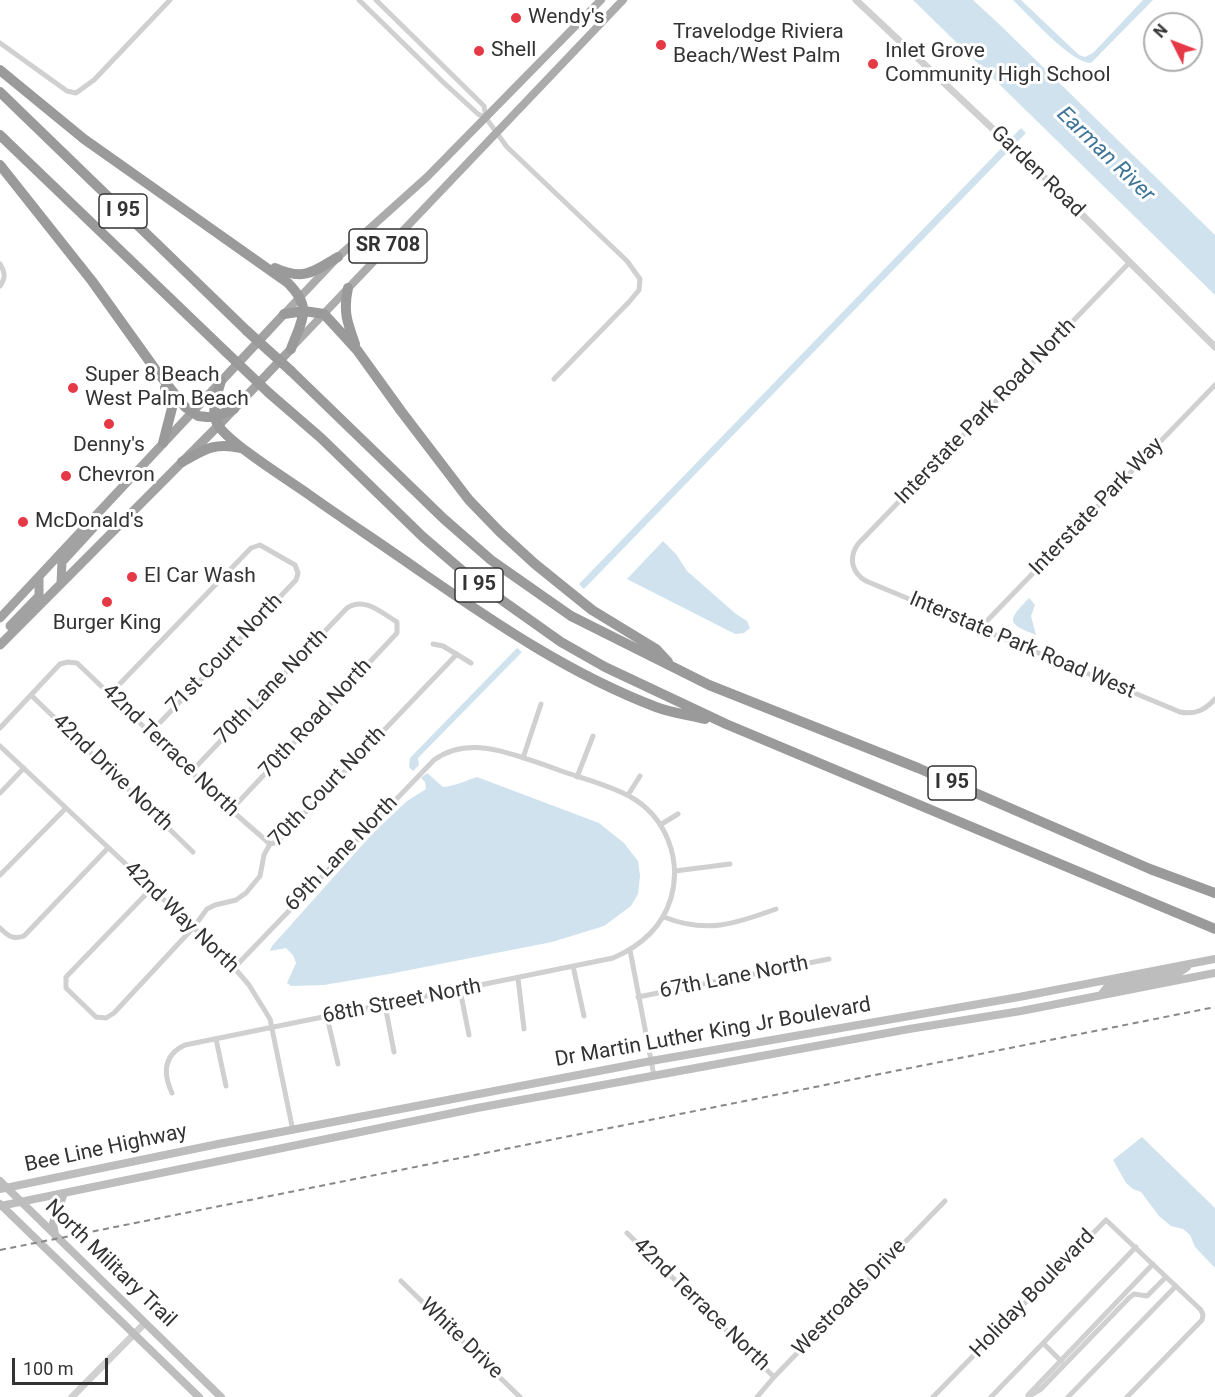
<!DOCTYPE html>
<html>
<head>
<meta charset="utf-8">
<style>
	body { margin:0 }
	#map { position:relative; width:1215px; height:1397px; overflow:hidden; background:#fff; font-family:Roboto,sans-serif }
	canvas { display:block }
	.north { position:absolute; left:1143px; top:12px; width:60px; height:60px; box-sizing:border-box; background:#fff; border:2px solid #adadad; border-radius:50%; rotate:312deg; font-size:16px; font-weight:700; line-height:24px; text-align:center; color:#333 }
	.north::after { content:''; display:block; margin:auto; width:21px; height:27px; background:#e63946; clip-path:polygon(50% 0,100% 100%,50% 72%,0 100%) }
	.scale { position:absolute; left:12px; top:1358px; width:96px; height:27px; box-sizing:border-box; border:3px solid #333; border-top:0; padding-left:8px; font-size:18px; line-height:21px; white-space:nowrap; color:#333; -webkit-text-stroke:4px #fff; paint-order:stroke }
</style>
</head>
<body>
<div id="map">
<canvas width="1215" height="1397"></canvas>
<div class="north">N</div>
<div class="scale">100 m</div>
</div>
<script>
const ctx = document.querySelector('canvas').getContext('2d');
ctx.lineJoin = 'round';
function paint(path, color) {
  ctx.fillStyle = color;
  ctx.fill(path, 'evenodd');
}
function stroke(path, color, width, dash) {
  ctx.strokeStyle = color;
  ctx.lineWidth = width;
  ctx.lineCap = dash ? 'butt' : 'round';
  ctx.setLineDash(dash || []);
  ctx.stroke(path);
}
function drawText(font, color, halo, rows, align = 'center') {
  ctx.font = font + ' Roboto,sans-serif';
  ctx.lineWidth = 6;
  ctx.setLineDash([]);
  ctx.textBaseline = 'middle';
  ctx.strokeStyle = halo;
  ctx.fillStyle = color;
  for (const [text, x, y, turn = 0] of rows) {
    ctx.save();
    ctx.translate(x, y);
    ctx.rotate((+turn || 0) * Math.PI / 180);
    ctx.textAlign = isNaN(turn) ? turn : align;
    if (halo) ctx.strokeText(text, 0, 0);
    ctx.fillText(text, 0, 0);
    ctx.restore();
  }
}
paint(new Path2D(`
	M913,0H973L999,24L1215,235V295Z
	M1013,0H1021L1079,55L1085,57L1093,53L1143,0H1153L1091,63C1071,63 1029,15 1013,0Z
	M1021,128L1026,133L584,589L579,584Z
	M663,541L676,554L687,571L736,614L747,621L750,628L744,633L735,634L627,579Z
	M1029,598L1035,605L1031,616L1036,635C1006,623 1007,621 1029,598Z
	M517,648L522,652L418,758L419,765L413,771L409,767L410,758Z
	M427,773L443,787C455,786 465,781 477,777L599,823L624,843L638,861L640,876L638,894L631,906L604,926L552,942L389,974L324,985L291,986L287,983L296,963L293,955L286,948L270,951L272,946L373,833L407,801L426,789L425,782L421,778Z
	M1142,1137L1215,1208V1268L1195,1247L1190,1235L1183,1229L1171,1226L1159,1216L1141,1192L1133,1189L1126,1183L1113,1160Z`), '#cfe2ee');
stroke(new Path2D(`
	M359,0L443,82L478,114L486,118L507,147L627,261L640,279L639,290L629,302L554,379
	M376,0L484,106L486,117
	M0,43L67,91L76,93L94,80L170,0
	M1129,263L858,544C848,558 852,573 866,581L1180,712C1195,715 1205,710 1215,699
	M0,264C5,272 6,278 0,286
	M980,628L1215,385
	M433,644L443,646L471,663
	M110,694L251,548L260,545L295,565L298,573L296,580L150,733
	M31,695L193,852
	M0,728L60,664L68,662L77,663L231,810L270,844
	M0,746L225,957L249,985L270,1019L293,1131
	M523,758L541,704
	M191,772L347,608C364,596 382,613 397,622V633L231,810
	M577,777L593,736
	M0,793L24,768
	M628,795L640,776
	M660,825L678,814
	M675,871L730,864
	M0,875L66,808
	M151,889L66,977V988L96,1017L106,1018L114,1013L193,928L207,909L215,905L236,900L246,893L260,876L264,855L270,844L277,842L457,654
	M664,917C706,934 735,924 776,909
	M0,928C8,936 13,940 24,936L108,848
	M630,950L654,1076
	M573,966L584,1016
	M518,978L524,1029
	M460,990L469,1035
	M638,997L829,959
	M385,1005L394,1052
	M327,1017L338,1064
	M216,1039L226,1086
	M172,1093C163,1074 163,1055 185,1045L613,958C641,946 662,928 671,898C682,859 666,816 629,796C607,784 580,778 556,769C517,756 471,733 434,760L235,967
	M627,1233L774,1377
	M401,1281L520,1397
	M1043,1343L1061,1361
	M1028,1395L1153,1264
	M757,1397L774,1377L945,1201
	M933,1397L1106,1220L1201,1310L1203,1315L1202,1320L1127,1397
	M991,1397L1136,1247
	M1028,1397L1041,1389L1129,1298L1134,1294L1147,1296L1166,1277
	M1068,1397L1176,1286`), '#d0d0d0', 5);
stroke(new Path2D(`
	M856,0L1046,179L1215,347
	M72,1397L145,1323`), '#d0d0d0', 7);
stroke(new Path2D(`
	M1101,995L1108,986L1177,974L1187,967
	M0,1181L221,1397
	M0,1189L218,1144L651,1061L1019,997L1215,959
	M0,1204L199,1397
	M0,1206L477,1108L909,1029L1021,1011L1215,973
	M55,1235L53,1223L64,1193`), '#bdbdbd', 8);
stroke(new Path2D(`
	M284,314L338,257L427,177L601,0
	M294,345L623,0`), '#ababab', 8);
stroke(new Path2D(`
	M61,583L62,562L96,525L94,518
	M0,618L284,314
	M10,626L39,596V578
	M0,645L218,426L291,349`), '#a2a2a2', 9);
stroke(new Path2D(`
	M0,70L84,139L288,283C313,308 302,319 291,349
	M0,92L247,331
	M0,135L226,352
	M0,165L92,281L155,369L185,407L198,416L207,417H214L234,409
	M275,268C304,281 313,272 338,257
	M348,288C343,311 347,322 355,344
	M284,314L304,311L324,314L357,350L401,411L469,500L500,532L535,564L592,610L656,649L668,662
	M291,371L444,519L491,560L571,616L709,685L918,768L1150,869L1215,893
	M221,381C217,394 210,413 218,425C229,443 288,480 308,494C346,521 386,547 424,574C498,625 572,675 656,707C672,713 689,715 705,719
	M269,393L321,438L423,537L472,579L561,642L605,667L726,724L1215,929
	M163,443L172,408L165,388
	M182,462C204,450 214,442 240,448`), '#9a9a9a', 10);
stroke(new Path2D(`
	M0,1250L1215,1007`), '#888', 2, [6, 4.5]);
stroke(new Path2D(`
	M247,331L291,371
	M226,352L269,393`), '#9a9a9a', 10);
for (const [x, y, r, color] of [
	[516,18,6,"#e63946"],
	[661,45,6,"#e63946"],
	[479,51,6,"#e63946"],
	[873,64,6,"#e63946"],
	[73,388,6,"#e63946"],
	[109,424,6,"#e63946"],
	[66,476,6,"#e63946"],
	[23,522,6,"#e63946"],
	[132,577,6,"#e63946"],
	[107,602,6,"#e63946"]
]) {
  const dot = new Path2D();
  dot.arc(x, y, r, 0, 2 * Math.PI);
  ctx.fillStyle = color;
  ctx.fill(dot);
  stroke(dot, '#fff', 2);
}
for (const [x, y, w] of [
	[123,211,48],
	[388,246,78],
	[479,585,48],
	[952,783,48]
]) {
  const box = new Path2D();
  box.roundRect(x - w / 2, y - 17, w, 34, 4.5);
  ctx.fillStyle = '#fff';
  ctx.fill(box);
  stroke(box, '#333', 1.5);
}
drawText('bold 20px', '#333', null, [
	["I 95",123,211],
	["SR 708",388,246],
	["I 95",479,585],
	["I 95",952,783]
]);
drawText('21px', '#333', '#fff', [
	["Wendy's",528,18],
	["Travelodge Riviera",673,33],
	["Beach/West Palm",673,57],
	["Shell",491,51],
	["Inlet Grove",885,52],
	["Community High School",885,76],
	["Super 8 Beach",85,376],
	["West Palm Beach",85,400],
	["Denny's",109,446,"center"],
	["Chevron",78,476],
	["McDonald's",35,522],
	["El Car Wash",144,577],
	["Burger King",107,624,"center"]
], 'left');
drawText('21px', '#333', '#fff', [
	["Garden Road",1037,172,44],
	["Interstate Park Road North",986,412,-46],
	["Interstate Park Way",1097,507,-46],
	["Interstate Park Road West",1022,646,23],
	["71st Court North",225,654,-46],
	["70th Lane North",272,687,-46],
	["70th Road North",316,719,-47],
	["42nd Terrace North",170,751,44],
	["42nd Drive North",112,773,44],
	["70th Court North",328,787,-46],
	["69th Lane North",342,854,-46],
	["42nd Way North",181,918,44],
	["67th Lane North",734,978,-11],
	["68th Street North",402,1002,-11],
	["Dr Martin Luther King Jr Boulevard",713,1033,-10],
	["Bee Line Highway",106,1149,-12],
	["North Military Trail",110,1264,44],
	["Holiday Boulevard",1033,1294,-46],
	["Westroads Drive",850,1298,-46],
	["42nd Terrace North",701,1305,44],
	["White Drive",461,1339,44]
]);
drawText('italic 22px', '#3f7597', '#fff', [
	["Earman River",1105,155,44]
]);
</script>
</body>
</html>
